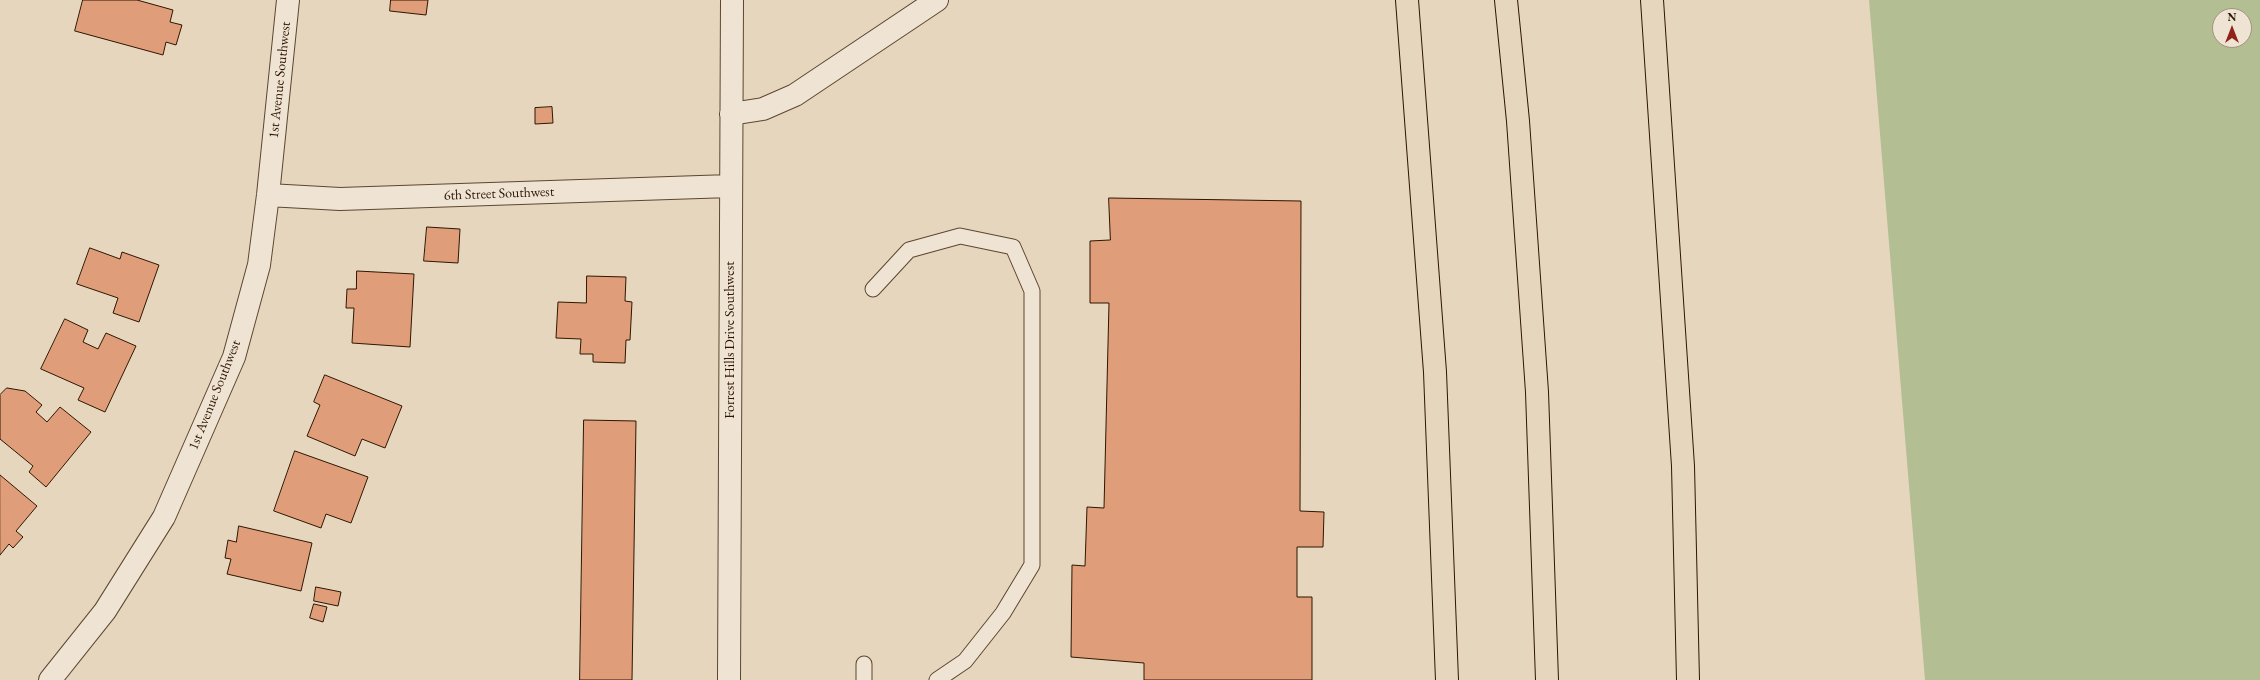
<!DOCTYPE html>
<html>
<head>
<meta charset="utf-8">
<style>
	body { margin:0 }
	#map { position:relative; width:2260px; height:680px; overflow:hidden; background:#e6d6bd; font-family:"EB Garamond",serif }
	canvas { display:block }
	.north { position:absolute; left:2212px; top:8px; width:40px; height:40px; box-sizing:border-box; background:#efe4d4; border:1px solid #a2927f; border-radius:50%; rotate:0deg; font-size:11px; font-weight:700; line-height:16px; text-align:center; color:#2e1600 }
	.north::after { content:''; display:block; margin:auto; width:14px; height:18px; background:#8f2418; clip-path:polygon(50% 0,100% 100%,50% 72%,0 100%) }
</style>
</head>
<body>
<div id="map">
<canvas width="2260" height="680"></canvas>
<div class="north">N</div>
</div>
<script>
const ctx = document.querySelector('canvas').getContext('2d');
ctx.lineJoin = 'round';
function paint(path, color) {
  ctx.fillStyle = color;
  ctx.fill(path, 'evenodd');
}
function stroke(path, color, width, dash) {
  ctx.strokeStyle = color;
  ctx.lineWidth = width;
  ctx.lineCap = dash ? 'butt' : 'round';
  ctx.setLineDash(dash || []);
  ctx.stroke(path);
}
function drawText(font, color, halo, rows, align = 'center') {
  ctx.font = font + ' "EB Garamond",serif';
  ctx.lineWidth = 3;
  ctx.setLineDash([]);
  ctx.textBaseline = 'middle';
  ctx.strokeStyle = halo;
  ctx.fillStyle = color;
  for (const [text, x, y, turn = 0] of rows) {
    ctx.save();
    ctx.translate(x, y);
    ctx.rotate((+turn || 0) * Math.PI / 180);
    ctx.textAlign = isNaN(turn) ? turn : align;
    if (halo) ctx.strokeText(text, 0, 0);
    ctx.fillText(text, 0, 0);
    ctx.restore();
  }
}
paint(new Path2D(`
	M1869,0H2260V680H1925ZM2220,16H2244V40H2220Z`), '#b3be92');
const building = new Path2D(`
	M83,0H137L173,10L170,22L182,25L176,45L166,42L163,55L75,31Z
	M391,0H428L426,15L390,11Z
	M552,107L553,123L535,124V108Z
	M1109,198L1301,201L1300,511L1324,512L1323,547H1297V597H1312V680H1144V663L1071,657L1072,565L1085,566L1087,507L1104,508L1109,303H1090V241L1110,240Z
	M427,227L460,229L458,263L424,261Z
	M90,248L120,259L122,252L159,265L139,322L113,313L118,298L77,284Z
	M357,271L414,274L410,347L352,343L354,308H346L347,289H356Z
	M587,276L626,277L625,301L632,302L630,340H626L625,363L593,362V354H580L581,339L556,338L558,302L586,303Z
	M65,319L88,330L83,342L98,349L106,333L136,346L105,412L78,400L84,388L41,369Z
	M325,375L402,406L385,448L362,439L355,456L307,436L320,405L314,402Z
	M7,388L25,391L42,405L36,412L47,422L60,407L91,432L46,487L29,472L33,466L0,439V395Z
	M584,420L636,421L632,680H580Z
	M295,451L368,477L351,523L326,514L321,528L274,511Z
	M0,475L37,506L16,531L23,537L13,548L9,544L0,555Z
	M239,526L312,543L301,591L227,574L231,559L225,558L228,540L236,542Z
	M316,587L341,592L338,606L314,601Z
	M314,604L327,607L323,622L310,618Z`);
paint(building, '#e09d79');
stroke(building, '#2e1600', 1);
const lane = new Path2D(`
	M873,289L909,250L960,236L1013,247L1032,291V565L1003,613L965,661L937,680
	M864,680V664`);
const street = new Path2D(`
	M731,114L763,109L795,95L937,0
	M268,195L340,199L730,186
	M50,680L105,611L164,517L234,357L259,265L268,195L288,0
	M729,680L732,0`);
const highway = new Path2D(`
	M1407,0L1435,372L1447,680
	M1506,0L1518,121L1537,392L1547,680
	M1652,0L1683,466L1688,680`);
stroke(lane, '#5c462f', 17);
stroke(street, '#5c462f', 24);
stroke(highway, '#2e1600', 24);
stroke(lane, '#efe4d4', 15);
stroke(street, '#efe4d4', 22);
stroke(highway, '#e6d6bd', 22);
drawText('14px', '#2e1600', '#efe4d4', [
	["1st Avenue Southwest",280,80,-84],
	["6th Street Southwest",499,194,-2],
	["Forrest Hills Drive Southwest",730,340,-90],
	["1st Avenue Southwest",215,395,-68]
]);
</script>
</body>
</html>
